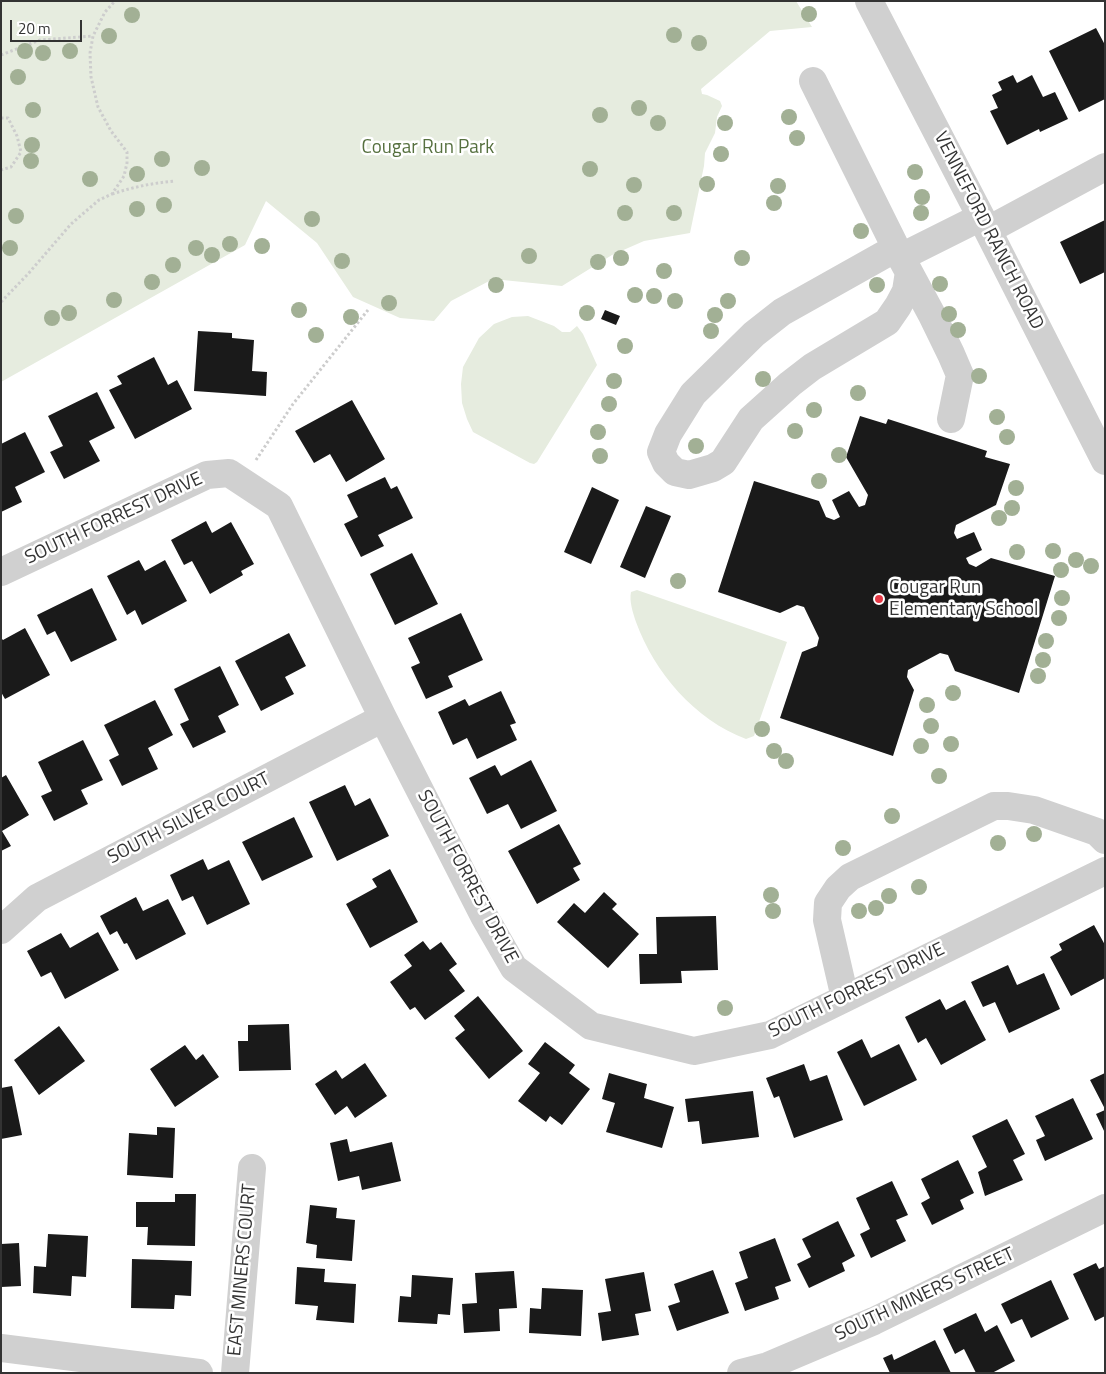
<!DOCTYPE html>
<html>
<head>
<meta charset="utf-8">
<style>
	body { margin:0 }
	#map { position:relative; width:1106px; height:1374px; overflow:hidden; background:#fff; font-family:"Titillium Web",sans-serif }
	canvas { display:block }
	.frame { position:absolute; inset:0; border:2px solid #333; pointer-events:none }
	.scale { position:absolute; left:10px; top:20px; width:72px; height:22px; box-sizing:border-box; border:2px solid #333; border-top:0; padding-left:6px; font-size:15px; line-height:18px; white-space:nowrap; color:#333; -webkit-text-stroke:4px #fff; paint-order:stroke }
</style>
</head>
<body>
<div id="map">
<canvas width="1106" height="1374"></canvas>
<div class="frame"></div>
<div class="scale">20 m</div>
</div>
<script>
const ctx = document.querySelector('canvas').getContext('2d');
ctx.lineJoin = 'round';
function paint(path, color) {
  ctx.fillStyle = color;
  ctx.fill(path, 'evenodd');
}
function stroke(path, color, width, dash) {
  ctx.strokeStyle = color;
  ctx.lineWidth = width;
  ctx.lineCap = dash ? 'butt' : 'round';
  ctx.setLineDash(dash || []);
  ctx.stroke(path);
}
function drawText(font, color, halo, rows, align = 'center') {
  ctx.font = font + ' "Titillium Web",sans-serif';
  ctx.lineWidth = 5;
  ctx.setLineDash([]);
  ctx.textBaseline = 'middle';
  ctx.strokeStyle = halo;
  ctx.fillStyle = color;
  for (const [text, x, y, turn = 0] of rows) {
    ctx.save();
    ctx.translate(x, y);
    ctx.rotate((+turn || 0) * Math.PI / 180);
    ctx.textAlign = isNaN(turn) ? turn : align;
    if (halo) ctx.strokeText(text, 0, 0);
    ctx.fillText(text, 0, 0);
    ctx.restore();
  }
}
paint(new Path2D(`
	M1,1H796L812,27L770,31L701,89L702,94L707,95L720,101L722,106L717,117L715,133L705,153L704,166L690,233L644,241L612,255L562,286L493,279L451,301L434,321L400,318L353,297L317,243L266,201L245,245L1,382Z
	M528,316L554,326L562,332H570L577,326L583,334L597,365L537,462L534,464L530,463L473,432L467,419L462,403L461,384L463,367L479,338L494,324L512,317Z
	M637,590L787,642L754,736L746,739C695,720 654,672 636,622C633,613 629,601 631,592Z`), '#e6ecdf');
paint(new Path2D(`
	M1096,28L1105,45V99L1079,112L1049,51Z
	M1013,75L1017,83L1032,75L1043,97L1055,92L1068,119L1040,132L1039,129L1007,145L990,111L998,108L992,95L1002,90L998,82Z
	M1105,220V272L1080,284L1060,242Z
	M605,310L620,316L616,325L601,319Z
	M198,331L232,333V338L254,340L252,371L267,372L266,396L194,391Z
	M154,357L168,385L177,380L192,409L135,439L109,390L122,384L117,376Z
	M97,392L115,428L89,441L100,461L64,479L50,452L63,446L48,416Z
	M352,400L385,459L346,482L330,454L314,463L295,431Z
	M860,416L886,424L888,419L987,451L985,457L1010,464L996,505L956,525L954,533L957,539L974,532L982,550L966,558L969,564L976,567L991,558L1055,576L1019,693L955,671L948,655L940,653L908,670L907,677L914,690L893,756L780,718L802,652L817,646L819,638L804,607L797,605L780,613L718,592L754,481L819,501L826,517L834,520L840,517L832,500L849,491L859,507L865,505L868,495L846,457Z
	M25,432L45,472L15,487L22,502L1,512V444Z
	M385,477L391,489L397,486L413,518L378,535L384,546L361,557L344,524L358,517L347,495Z
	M592,487L619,500L591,564L564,552Z
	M646,506L671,516L645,578L620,567Z
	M206,521L212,533L231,522L254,564L241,571L243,575L210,594L192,561L184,565L171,540Z
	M412,553L438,604L395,625L370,574Z
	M139,560L145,571L165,560L187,601L142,625L135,610L127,615L107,576Z
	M92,588L117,640L71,662L55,631L47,635L37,615Z
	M461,613L483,660L448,676L453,687L426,699L411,667L420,663L408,638Z
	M25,628L50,675L5,699L1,692V638L3,640Z
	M289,633L306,666L285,677L294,694L261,711L235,661Z
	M220,666L239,705L218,716L226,732L193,748L180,724L189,720L174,689Z
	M501,691L516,723L510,725L517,740L477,759L467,738L453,745L438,712L465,699L469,706Z
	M155,700L173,735L148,748L158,769L122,786L109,760L119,755L104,725Z
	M83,740L103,780L81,790L88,804L54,821L41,796L52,791L38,762Z
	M531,760L557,811L521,829L508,804L487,814L469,778L495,765L501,776Z
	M6,775L29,815L2,831L11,846L1,851V778Z
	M345,785L355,806L370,798L389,836L337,861L309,802Z
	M294,817L313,857L262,881L242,842Z
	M559,824L581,864L573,868L580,880L537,904L508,851Z
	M203,859L208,870L229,860L250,904L207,925L193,896L182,901L170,875Z
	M390,869L418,922L370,948L346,904L377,887L372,879Z
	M604,892L617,904L612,909L639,934L608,968L557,922L574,903L585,913Z
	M136,897L143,911L168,899L186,934L136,960L127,943L124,944L117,931L110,935L100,916Z
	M716,916L718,970L681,971L682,983L640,984L639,954H657L656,917Z
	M1094,925L1105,945V978L1071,996L1050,957L1062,950L1059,944Z
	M98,932L119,970L65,999L51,972L41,977L27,951L61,933L70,948Z
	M423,941L430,950L441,942L457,964L449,970L465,991L425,1020L415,1007L410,1010L390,982L412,966L404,955Z
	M1008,965L1017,985L1044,973L1060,1009L1009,1033L995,1002L983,1007L971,982Z
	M478,996L523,1051L489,1079L455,1038L465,1030L454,1016Z
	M940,999L946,1010L965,1000L986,1040L941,1065L926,1038L918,1043L905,1017Z
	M289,1024L291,1070L239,1071L238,1041H248V1025Z
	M59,1026L85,1061L39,1095L14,1060Z
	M862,1039L871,1058L899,1044L917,1080L864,1106L837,1052Z
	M545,1042L575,1065L569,1073L590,1089L562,1125L550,1116L546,1122L518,1101L540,1073L528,1064Z
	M185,1045L196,1060L203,1054L219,1077L175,1107L150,1069Z
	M365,1063L387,1096L355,1118L347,1106L335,1115L315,1084L336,1070L342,1079Z
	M804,1064L810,1081L827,1075L843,1120L794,1138L779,1096L774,1098L766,1078Z
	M609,1073L647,1084L644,1098L674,1107L662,1148L606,1132L615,1103L602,1099Z
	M1105,1073V1109L1090,1080Z
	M12,1086L22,1135L1,1139V1088Z
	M753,1091L759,1137L702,1144L699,1121L688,1122L685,1099Z
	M1073,1098L1093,1139L1045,1161L1036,1140L1045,1136L1035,1116Z
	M1105,1110V1133L1096,1114Z
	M1007,1119L1025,1154L1013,1160L1023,1180L985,1196L978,1172L987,1167L972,1136Z
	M157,1127L175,1128L173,1178L127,1175L129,1133L157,1135Z
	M347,1139L350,1152L392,1142L401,1181L362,1190L359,1176L338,1181L330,1143Z
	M958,1160L974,1193L960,1200L964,1209L932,1225L921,1203L930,1198L921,1179Z
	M892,1181L908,1215L896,1220L906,1241L871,1258L860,1234L870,1229L856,1198Z
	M175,1194H196L195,1246L147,1245L148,1227H136V1202H175Z
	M310,1205L337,1208L336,1218L355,1220L352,1261L316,1258L317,1245L306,1243Z
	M838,1221L855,1256L842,1263L845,1271L809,1288L797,1264L811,1257L802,1239Z
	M48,1234L88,1236L86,1277L72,1276L71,1296L33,1293L34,1266L46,1267Z
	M775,1238L791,1281L775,1287L779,1299L745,1311L735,1283L748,1278L739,1252Z
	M19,1243L21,1286L1,1287V1244Z
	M132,1259L192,1261L191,1296L175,1295L174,1309L131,1308Z
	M1096,1263L1099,1269L1105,1266V1316L1095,1321L1073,1274Z
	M297,1267L325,1269L324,1282L356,1284L354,1323L316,1320L318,1306L295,1304Z
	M713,1270L729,1313L677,1331L668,1306L680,1302L674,1284Z
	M514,1271L517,1308L499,1309L500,1331L464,1333L462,1304L477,1303L475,1273Z
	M644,1272L651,1311L635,1314L639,1335L602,1341L598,1313L611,1311L605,1279Z
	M412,1275L453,1278L450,1315L438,1314L437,1324L398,1322L400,1296L411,1297Z
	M1051,1280L1069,1319L1031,1338L1022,1319L1011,1324L1001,1304Z
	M542,1288L583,1290L581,1336L529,1333L530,1308L541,1309Z
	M976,1313L985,1332L997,1325L1015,1361L992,1373H976L964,1349L955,1354L943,1329Z
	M935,1340L951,1373H890L883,1358L892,1354L894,1360Z`), '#1a1a1a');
stroke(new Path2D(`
	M1,55L40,40L93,36
	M1,118H8L17,136L21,152L11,167L1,170
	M112,194C133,187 153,183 175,181
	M1,302L28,274L71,224L99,200L112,194L124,176L127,163V152L111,131L98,107L91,77L90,53L93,36L105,12L115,1
	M256,460L293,404L368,310`), '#cdcdcd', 3, [2.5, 2.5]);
stroke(new Path2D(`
	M869,1L981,217L1105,461
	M813,81L896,248L932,315L951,354L960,375L951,419
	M988,230L1105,167
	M896,248L782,312L754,334L693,394L668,434L661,452L666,463L675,472L689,475L713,468L723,462L751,419L790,384L812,367L887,322L898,306L906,291L909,272
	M901,257L981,217
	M1,572L207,475L229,473L279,506L383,718L484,916L514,968L591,1026L694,1051L770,1035L1105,871
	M1,930L37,898L383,718
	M845,998L827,920L828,903L838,888L850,877L994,806H1008L1034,810L1097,832L1105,840
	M1,1348L199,1373
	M235,1373L252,1168
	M741,1373L768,1366L874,1321L1105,1208`), '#d0d0d0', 28);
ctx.fillStyle = '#a2b095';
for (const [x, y] of [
	[809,14],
	[132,15],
	[674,35],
	[109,36],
	[699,43],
	[25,51],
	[70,51],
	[43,53],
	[18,77],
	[639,108],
	[33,110],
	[600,115],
	[789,117],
	[658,123],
	[725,123],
	[797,138],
	[32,145],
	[721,154],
	[162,159],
	[31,161],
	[202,168],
	[590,169],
	[915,172],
	[137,174],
	[90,179],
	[707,184],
	[634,185],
	[778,186],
	[922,197],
	[774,203],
	[164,205],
	[137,209],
	[625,213],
	[674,213],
	[921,213],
	[16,216],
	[312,219],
	[861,231],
	[230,244],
	[262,246],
	[10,248],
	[196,248],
	[212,255],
	[529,256],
	[621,258],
	[742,258],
	[342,261],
	[598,262],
	[173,265],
	[664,271],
	[152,282],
	[940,284],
	[496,285],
	[877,285],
	[635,295],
	[654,296],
	[114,300],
	[675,301],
	[728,301],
	[389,303],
	[299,310],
	[69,313],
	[587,313],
	[949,314],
	[715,315],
	[351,317],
	[52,318],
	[958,330],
	[711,331],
	[316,335],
	[625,346],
	[979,376],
	[763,379],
	[614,381],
	[858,393],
	[609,404],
	[814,410],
	[997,417],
	[795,431],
	[598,432],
	[1007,437],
	[696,446],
	[839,455],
	[600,456],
	[819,481],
	[1016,488],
	[1012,508],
	[999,518],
	[1053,551],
	[1017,552],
	[1076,560],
	[1091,566],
	[1061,570],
	[678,581],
	[1062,598],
	[1059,618],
	[1046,641],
	[1043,660],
	[1038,676],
	[953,693],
	[927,705],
	[931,726],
	[762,729],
	[951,744],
	[921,746],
	[774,751],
	[786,761],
	[939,776],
	[892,816],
	[1034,834],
	[998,843],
	[843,848],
	[919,887],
	[771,895],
	[889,896],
	[876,908],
	[773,911],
	[859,911],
	[725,1008]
]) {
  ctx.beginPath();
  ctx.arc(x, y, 8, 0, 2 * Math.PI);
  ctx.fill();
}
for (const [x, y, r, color] of [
	[879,599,5,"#e63946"]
]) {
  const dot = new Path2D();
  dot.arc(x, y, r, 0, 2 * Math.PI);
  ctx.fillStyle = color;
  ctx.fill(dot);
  stroke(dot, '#fff', 2);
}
drawText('19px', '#56703f', '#fff', [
	["Cougar Run Park",428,148]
]);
drawText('19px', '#333', '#fff', [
	["VENNEFORD RANCH ROAD",988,231,63],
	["SOUTH FORREST DRIVE",114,519,-25],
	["SOUTH SILVER COURT",189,819,-27],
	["SOUTH FORREST DRIVE",467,877,62],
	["SOUTH FORREST DRIVE",857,991,-26],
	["EAST MINERS COURT",243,1270,-85],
	["SOUTH MINERS STREET",925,1295,-25]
]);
drawText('19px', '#333', '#fff', [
	["Cougar Run",889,588],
	["Elementary School",889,610]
], 'left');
</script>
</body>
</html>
